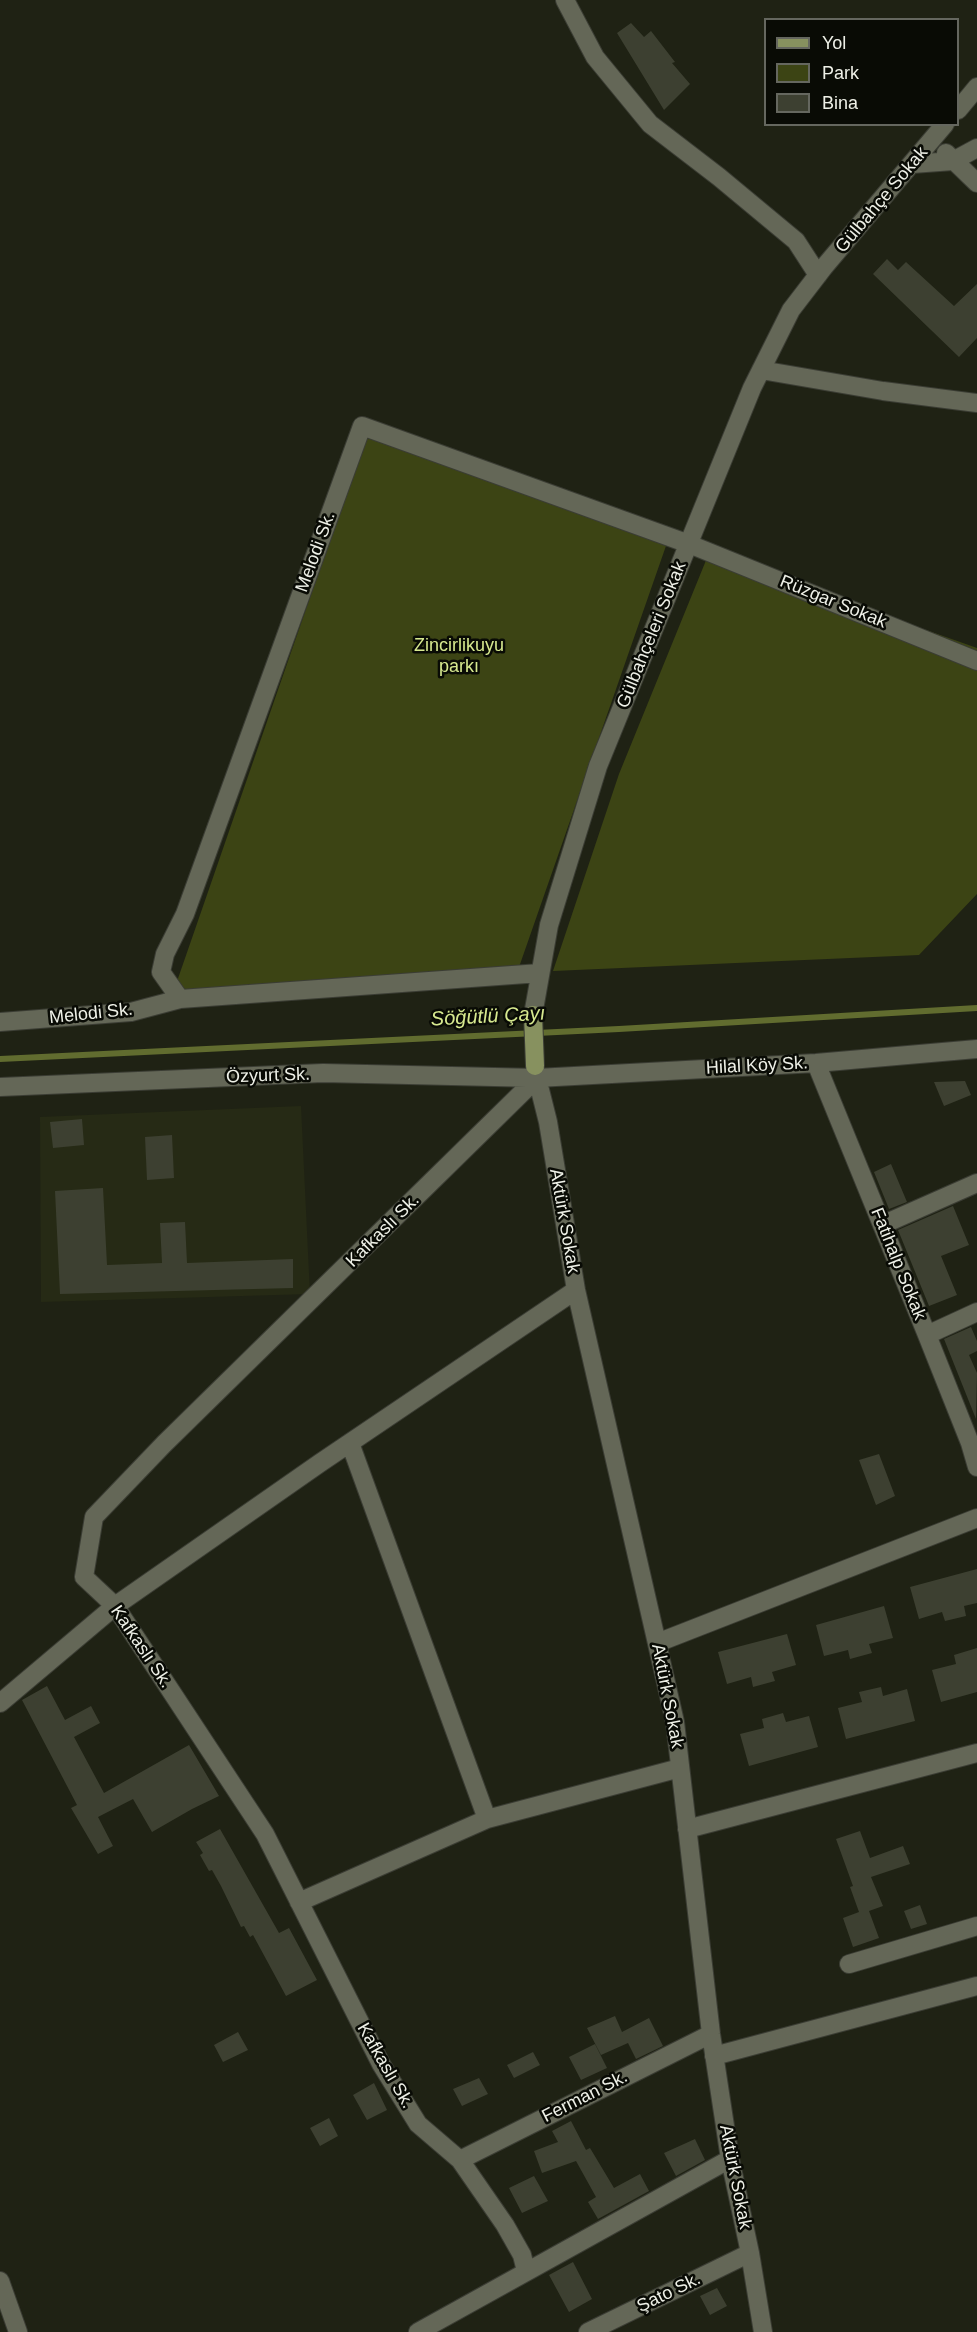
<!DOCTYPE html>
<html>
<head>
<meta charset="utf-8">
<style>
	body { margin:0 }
	#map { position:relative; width:977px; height:2332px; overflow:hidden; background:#1f2214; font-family:Helvetica,sans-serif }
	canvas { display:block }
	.legend { position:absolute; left:764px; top:18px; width:195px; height:108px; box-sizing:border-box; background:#090b05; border:2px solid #65675f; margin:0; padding:8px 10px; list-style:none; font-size:18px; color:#eef0e7 }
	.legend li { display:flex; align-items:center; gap:12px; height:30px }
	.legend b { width:30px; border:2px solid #65675f }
</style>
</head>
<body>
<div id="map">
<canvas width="977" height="2332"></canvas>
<ul class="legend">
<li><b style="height:8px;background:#87915f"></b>Yol</li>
<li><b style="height:16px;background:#3c4414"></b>Park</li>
<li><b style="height:16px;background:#3d4031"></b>Bina</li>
</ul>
</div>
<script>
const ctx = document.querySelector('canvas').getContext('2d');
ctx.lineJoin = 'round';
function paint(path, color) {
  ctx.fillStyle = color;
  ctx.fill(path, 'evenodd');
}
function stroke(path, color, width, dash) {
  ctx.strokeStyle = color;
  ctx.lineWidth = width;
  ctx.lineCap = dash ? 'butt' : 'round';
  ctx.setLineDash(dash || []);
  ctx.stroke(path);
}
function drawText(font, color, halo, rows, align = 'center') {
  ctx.font = font + ' Helvetica,sans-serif';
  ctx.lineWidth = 5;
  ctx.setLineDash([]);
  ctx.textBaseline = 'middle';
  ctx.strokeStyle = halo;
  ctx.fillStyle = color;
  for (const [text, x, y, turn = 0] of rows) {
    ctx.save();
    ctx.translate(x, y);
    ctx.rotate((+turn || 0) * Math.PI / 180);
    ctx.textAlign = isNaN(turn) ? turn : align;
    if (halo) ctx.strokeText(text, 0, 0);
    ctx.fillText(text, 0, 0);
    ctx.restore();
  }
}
paint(new Path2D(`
	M301,1106L310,1294L41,1302L40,1117Z`), '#262a15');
paint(new Path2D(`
	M367,433L667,543L518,970L174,990Z
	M709,553L977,648V894L919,955L553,971L619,774Z`), '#3c4414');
stroke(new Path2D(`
	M0,1059L619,1029L977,1008`), '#616c2f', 6);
paint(new Path2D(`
	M631,23L644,37L651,31L675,62L672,63L690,84L664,110L617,33Z
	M887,259L898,270L906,262L954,306L977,284V338L959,357L873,274Z
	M965,1081L971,1095L944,1106L934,1082Z
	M82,1119L84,1145L53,1148L50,1122Z
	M172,1135L174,1178L147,1180L145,1137Z
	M891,1164L907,1202L889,1209L874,1172Z
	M103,1188L107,1265L162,1263L160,1223L185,1222L187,1263L293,1259V1288L60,1294L55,1191Z
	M953,1206L969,1245L941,1256L957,1295L929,1306L898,1230Z
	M971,1327L977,1341V1351L969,1355L977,1373L976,1419L944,1339Z
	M879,1454L895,1496L876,1505L859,1460Z
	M977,1569V1603L964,1606L966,1616L945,1621L942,1612L919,1619L910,1587Z
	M884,1606L893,1638L869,1644L872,1653L850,1659L848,1650L824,1656L816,1625Z
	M787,1634L796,1665L772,1672L775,1681L753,1687L751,1677L727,1684L718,1652Z
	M977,1648V1692L941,1702L932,1670L956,1664L954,1655Z
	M47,1686L65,1720L91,1706L100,1723L74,1737L104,1793L189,1745L219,1796L192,1809L152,1832L133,1799L98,1817L113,1846L98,1854L71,1808L77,1805L22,1700Z
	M881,1687L883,1696L907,1689L915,1721L846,1739L838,1708L862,1702L859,1692Z
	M783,1713L786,1722L809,1716L818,1747L749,1766L740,1734L764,1728L762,1719Z
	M220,1829L279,1933L289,1928L317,1980L286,1996L253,1935L250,1937L244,1926L241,1927L221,1886L212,1870L209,1871L200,1855L203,1853L196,1842Z
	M860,1831L870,1858L903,1846L910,1864L871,1877L883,1906L869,1911L879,1938L853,1947L843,1918L859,1912L850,1887L853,1886L836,1839Z
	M920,1905L927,1924L911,1929L904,1911Z
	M615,2016L622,2032L649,2018L663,2046L636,2059L628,2043L601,2055L587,2028Z
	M238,2032L248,2050L223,2062L214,2045Z
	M595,2044L607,2068L581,2080L569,2057Z
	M533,2052L540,2065L514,2078L507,2065Z
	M479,2078L488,2094L462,2106L453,2089Z
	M374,2083L387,2110L367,2120L353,2095Z
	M329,2118L338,2136L320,2146L310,2128Z
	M571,2121L586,2150L590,2148L614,2188L640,2174L649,2191L598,2219L588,2202L596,2197L576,2161L542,2173L534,2151L558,2142L552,2131Z
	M695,2139L705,2160L676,2176L664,2153Z
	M534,2176L548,2201L522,2213L509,2188Z
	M573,2262L592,2299L569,2312L549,2275Z
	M717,2288L727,2306L710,2315L700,2296Z`), '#3d4031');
const minor = new Path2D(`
	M565,0L595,57L650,124L719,177L796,241L818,275
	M958,110L977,87
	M946,153L977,183
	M912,164L953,161L977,148
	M761,370L883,391L977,403
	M540,973L180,999L161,972L165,954L185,914L362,426L689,544L977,661
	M533,1015L549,925L598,766L752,388L791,310L824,267L945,124
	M0,1022L131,1012L180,999
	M816,1063L927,1335L970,1443L977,1467
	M535,1070L548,1122L576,1290L675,1722L711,2034L730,2159L750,2253L763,2332
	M0,1087L323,1073L537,1078L816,1063L977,1049
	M882,1225L977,1183
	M927,1335L977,1312
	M350,1443L487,1819
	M657,1643L977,1518
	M0,1703L115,1606L320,1463L576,1290
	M687,1829L977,1753
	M299,1902L487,1819L680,1768
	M849,1964L977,1926
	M714,2056L977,1986
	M460,2160L711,2034
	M526,2271L522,2255L505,2225L460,2160L418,2124L381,2064L265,1834L115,1606L84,1577L94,1517L164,1444L537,1078
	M0,2281L18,2332
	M418,2332L730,2159
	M588,2332L750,2253`);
const major = new Path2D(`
	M533,1015L535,1066`);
stroke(minor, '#3b3d34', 20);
stroke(major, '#3b3d34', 20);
stroke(minor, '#646757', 18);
stroke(major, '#87915f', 18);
drawText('18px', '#eef0e7', '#090b05', [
	["Gülbahçe Sokak",882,200,-50],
	["Melodi Sk.",316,552,-70],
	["Rüzgar Sokak",833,602,22],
	["Gülbahçeleri Sokak",652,635,-68],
	["Melodi Sk.",91,1014,-6],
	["Hilal Köy Sk.",757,1066,-3],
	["Özyurt Sk.",268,1076,-2],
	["Aktürk Sokak",564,1221,80],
	["Kafkaslı Sk.",383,1231,-45],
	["Fatihalp Sokak",898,1264,68],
	["Kafkaslı Sk.",141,1647,56],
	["Aktürk Sokak",667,1696,79],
	["Kafkaslı Sk.",385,2066,60],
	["Ferman Sk.",585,2097,-27],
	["Aktürk Sokak",735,2177,79],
	["Şato Sk.",669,2293,-26]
]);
drawText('18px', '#d7e98f', '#090b05', [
	["Zincirlikuyu",459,646],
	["parkı",459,667]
]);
drawText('italic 20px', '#d7e98f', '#090b05', [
	["Söğütlü Çayı",488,1017,-3]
]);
</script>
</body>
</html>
